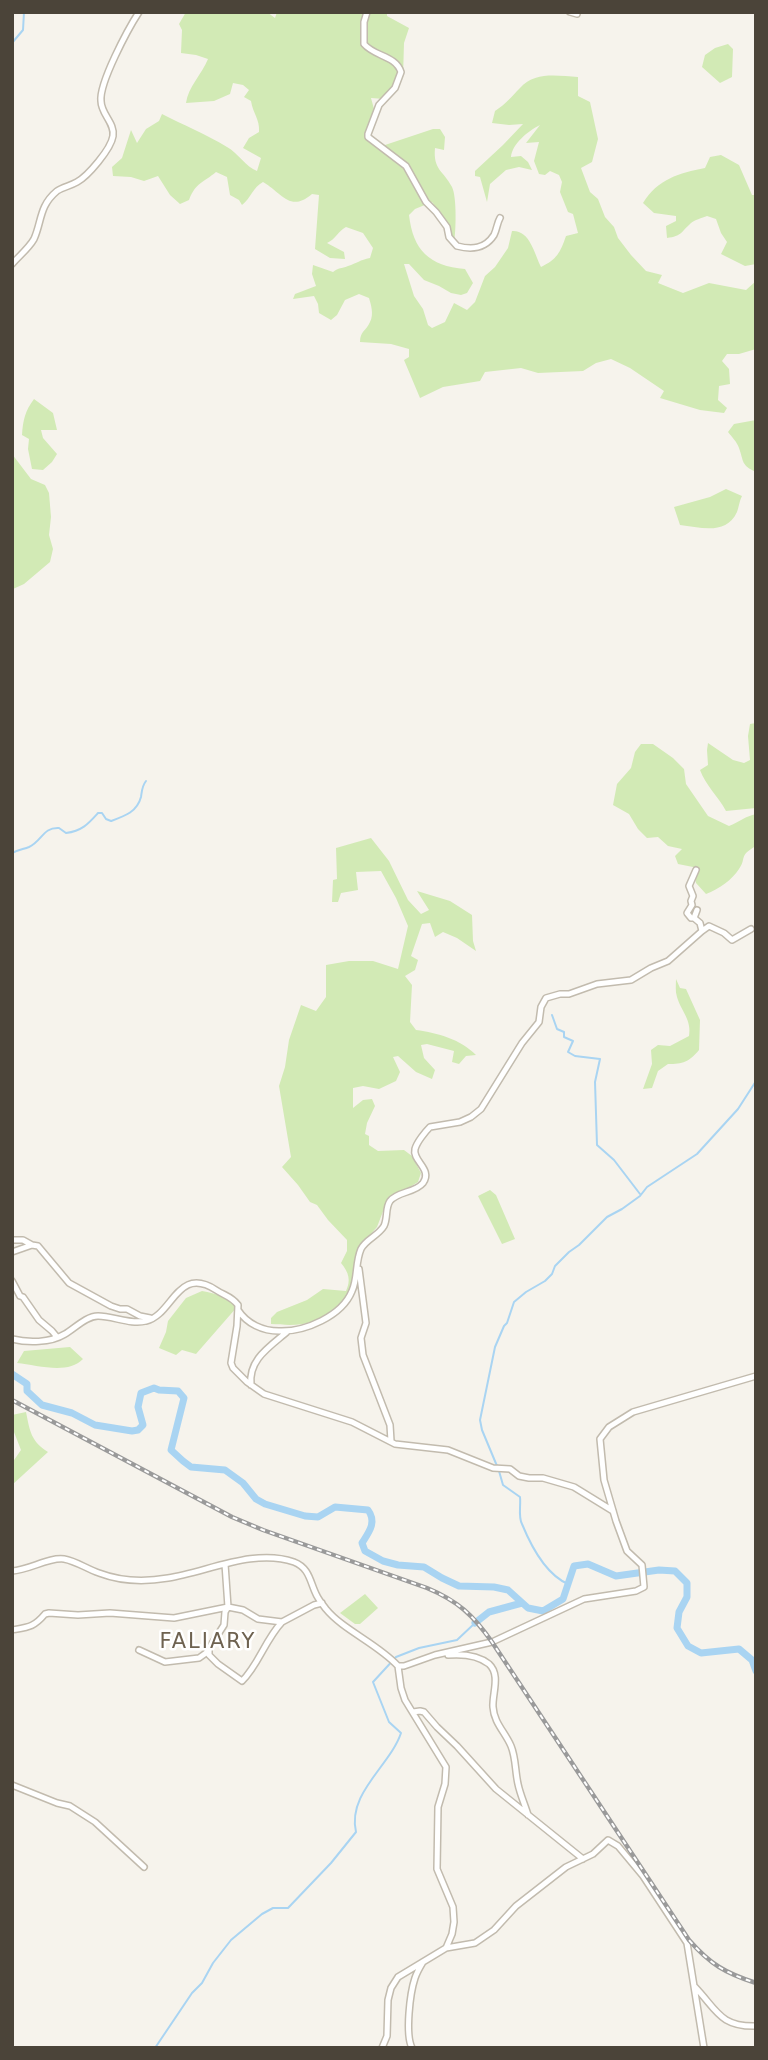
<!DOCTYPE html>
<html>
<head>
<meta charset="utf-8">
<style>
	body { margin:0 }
	#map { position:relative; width:768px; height:2060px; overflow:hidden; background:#f6f3ec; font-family:"DejaVu Sans",sans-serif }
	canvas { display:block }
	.frame { position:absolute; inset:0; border:14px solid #4b4439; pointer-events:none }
</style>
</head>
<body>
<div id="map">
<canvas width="768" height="2060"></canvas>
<div class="frame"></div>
</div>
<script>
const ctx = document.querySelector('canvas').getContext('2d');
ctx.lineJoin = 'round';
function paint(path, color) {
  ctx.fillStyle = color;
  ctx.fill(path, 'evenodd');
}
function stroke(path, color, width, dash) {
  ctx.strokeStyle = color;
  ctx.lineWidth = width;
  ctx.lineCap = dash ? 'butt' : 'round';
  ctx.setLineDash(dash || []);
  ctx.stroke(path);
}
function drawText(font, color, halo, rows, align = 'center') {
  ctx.font = font + ' "DejaVu Sans",sans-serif';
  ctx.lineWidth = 5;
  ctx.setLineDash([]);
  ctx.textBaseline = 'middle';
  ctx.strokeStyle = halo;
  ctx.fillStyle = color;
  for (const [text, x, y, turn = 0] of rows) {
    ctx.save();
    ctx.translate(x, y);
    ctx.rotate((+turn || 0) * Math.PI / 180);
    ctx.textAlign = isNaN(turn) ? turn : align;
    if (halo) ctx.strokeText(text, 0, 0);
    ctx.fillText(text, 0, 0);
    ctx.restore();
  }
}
paint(new Path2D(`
	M186,12H267L275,18L277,12H387V16L409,28L404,43L403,77L393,93L384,99L371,98L374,109L369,142L385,145L433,129H440L445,137L444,150L435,148C433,170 443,170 452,187C457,197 456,232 454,243L450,236L446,221L432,202L415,209L409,215C413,250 429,266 465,269L473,283L467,293L461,295L451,293L439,286L424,280L409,264H404L414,296L423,309L428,325L432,328L445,322L454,303L467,310L475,302L485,276L495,267L508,248L512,231C530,230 534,253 541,267C557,259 560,253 566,236L578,233L573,214L568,212L560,192L562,182L559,175L550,171L545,175L539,174L534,161L539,142L526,143L540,125C528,131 512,144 511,157L521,156L528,162L532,170L519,167L506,170L490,184L487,202L480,177L475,176V171L503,145L523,124L509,125L492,123L495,111C506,104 511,97 520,88C535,71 558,76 578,77V96L590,102L598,139L592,162L581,168L590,192L598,199L605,217L614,227L618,238L631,255L646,271L662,275L658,283L683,293L709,283L746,290L756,281V349L739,354H727L722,361L729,369L730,384L719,386L718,400L727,408L724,413L700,410L660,398L664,391L630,368L611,359L596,363L583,371L538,373L521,368L485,372L480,381L443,387L420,398L404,360L409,357V349L391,344L360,342C360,331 366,331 370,322C374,314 371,305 369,298L359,294L345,300L337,315L331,320L319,313L318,304L314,296L293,299L295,294L316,286L312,274L313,265L333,272C339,267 341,269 348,266C357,263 360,260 370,258L373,248L363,233L346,227C338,231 336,239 327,243L344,252L345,259L330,258L315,249L319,195L312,194C290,213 282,193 263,182C253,187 251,198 242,205L239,200L230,195L227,177L216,172C203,183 196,182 189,200L180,204L170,195L158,176L144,181L131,177L113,176L112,167L122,158L131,130L137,143L146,129L159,121L162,114C183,125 206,134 227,147C238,153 246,167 257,171L261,158L243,148L249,138L259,132C260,119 253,114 251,101L244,97L249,90L243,85L233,83L230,94L214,101L186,103C188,87 202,74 208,59L196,55L181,53L182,30L179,24Z
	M728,44L733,49L732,77L720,83L702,67L705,55L715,48Z
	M721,155L739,165L752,195H756V264L745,266L721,254L727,242L721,233L716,219L707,216C702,218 694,220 691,223C681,232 682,236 667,238L666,226L676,221V216L654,213L643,203C658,179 679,173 705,168L710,157Z
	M34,399L53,413L57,430H41L43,438L57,454L52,462L43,470L32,469L28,449L29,439L22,435C23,420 25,411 34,399Z
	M756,420V472C741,465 744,462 739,448C737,442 732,437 728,432L734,424Z
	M12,454L31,479L45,485L49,493L51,517L49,535L53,549L50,562L24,584L13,589Z
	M726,489L742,496C739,502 739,507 737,512C726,536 700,527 680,525L674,507L710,497Z
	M756,723V808L726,811C718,796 706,786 700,770L708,765L707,750L708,743L733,760L744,763L750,760L748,736L750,724Z
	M641,744H653L673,758L684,769L686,784L708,816L729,826C739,822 746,816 756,814V846C738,856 747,858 739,869C732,880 719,889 706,894L696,883L693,867L678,864L675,856L682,849L668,846L658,837L647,838L638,829L629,814L613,805L617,784L631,768L635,752Z
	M371,838L389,861L408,900L421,914L429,910L417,891L450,901L472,915L473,941L476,951L457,938L443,932L435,937L430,923L422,924L411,956L418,960L415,970L405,976L412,985L410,1022L416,1030C438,1033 460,1039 476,1055L466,1056L459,1064L452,1062L454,1051L427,1044L421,1045L424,1058L435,1070L432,1079L416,1072L398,1056L393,1057L400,1072L396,1081L379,1089L363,1086L353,1088V1108L363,1100L372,1099L375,1106L367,1123L365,1134L369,1136V1145L378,1151L404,1150L412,1156L421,1173L418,1182L387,1201L377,1227L361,1245L356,1263L358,1288C350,1294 344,1302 337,1308C314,1326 298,1326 271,1324V1318L277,1312L307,1300L323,1289L346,1291C351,1280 349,1273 341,1263L347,1251V1240L328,1220L317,1205L310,1202L298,1185L282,1167L291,1157L279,1086L285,1067L289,1040L301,1005L316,1011L326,997V965L349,961H373L398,969L408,926L396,898L381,871L356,872L358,890L341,893L338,902H332L333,880L337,879L336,848Z
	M676,979L680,988L686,989L700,1020L699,1050C689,1062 683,1064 668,1064L658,1071L652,1088L643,1089L652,1064L651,1050L658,1045L670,1046L689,1036C692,1020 681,1011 677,997C675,991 676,985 676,979Z
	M490,1190L496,1195L515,1239L502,1244L478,1196Z
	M202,1291C217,1294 226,1296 237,1307L196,1354L182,1350L176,1355L159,1348L166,1332L168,1321L186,1298Z
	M70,1347L83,1359C68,1375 37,1365 17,1363L24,1351Z
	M26,1412C30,1432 31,1441 48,1452L12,1485V1463L21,1450L12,1427V1415Z
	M365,1594L378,1608L360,1624H355L340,1613Z`), '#d2eab5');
stroke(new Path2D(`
	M12,43L23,30L24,12
	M12,853C18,850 24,849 29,847C42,841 43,827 59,828L66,833C82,831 88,824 98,813H102L106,819L111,821C125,816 137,812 141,797C142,790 142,786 146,781
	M552,1015L557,1029L564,1032V1037L573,1041L568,1052L575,1056L600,1059L595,1082L597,1145L614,1160L640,1194
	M497,1466L482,1430L480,1420L495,1347L504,1326L507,1323L514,1302L526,1292L545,1281L552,1274L555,1266L569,1252L579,1245L607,1217L622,1209L640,1196L647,1187L697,1154L738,1109L756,1081
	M499,1471L503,1485L520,1497C521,1505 518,1517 522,1524C531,1546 545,1574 568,1584
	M155,2048L192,1993L202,1983L213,1963L231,1940L262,1914L273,1908H288L331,1863L356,1832C347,1793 390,1766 401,1733L389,1722L373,1682L396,1657L419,1648L457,1640L475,1623`), '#a9d4f2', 2);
stroke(new Path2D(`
	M12,1374L27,1384V1391L42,1405L72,1413L95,1425L132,1431L138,1430L143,1425L138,1407L141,1393L154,1388L159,1390L178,1391L184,1398L171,1450L183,1461L191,1467L225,1470L243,1483L256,1499L265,1504L305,1516L318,1517L335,1507L368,1510C377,1522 369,1532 362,1543L365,1551L383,1561L398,1565L424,1567L442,1578L459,1586L494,1587L508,1590L528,1608L543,1611L563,1599L574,1566L588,1564L616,1576L659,1570L675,1571L687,1583V1597L679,1612L677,1628L688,1646L701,1653L739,1649L752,1660L756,1671
	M475,1623L489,1612L522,1603`), '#a9d4f2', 7);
const minor = new Path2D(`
	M367,12L364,22V44C375,57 395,55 401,72L395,88L379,105L368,134V137L406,166L426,202L436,212L447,227L449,237L457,246C472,250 485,249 494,235C497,229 497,223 500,218
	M570,12L577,14V12
	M12,264C19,256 29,248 34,239C42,221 39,206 57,191C63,187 70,186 77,182C88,176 111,149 113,136C115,123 101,114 101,101C99,83 128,29 139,12
	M694,918H691L687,913L692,905L691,901L693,896L689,886L696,870
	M702,931L709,926L724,933L732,940L751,929
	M12,1240H23L32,1245
	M12,1252L32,1245L38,1246L69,1283L111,1306L120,1309H127L140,1316L150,1318
	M359,1269L366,1323L361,1338L363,1355L390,1425L391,1441
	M12,1281L20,1296L23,1297L39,1320L52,1331L57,1337
	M238,1310C247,1324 263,1331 279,1331C305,1332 342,1316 352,1291C358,1278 355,1263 361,1249C366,1239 378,1236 384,1226C388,1218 385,1208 390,1201C398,1191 415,1193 423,1183C433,1169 412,1161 415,1149C417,1142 425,1132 430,1127L460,1122L471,1117L481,1109L522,1043L539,1022L541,1007L546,998L560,994H569L597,984L631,980L651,968L668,961L702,931L700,923L694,918L697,910
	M12,1339C28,1343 50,1343 65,1334C74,1329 86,1316 98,1316C113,1316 131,1325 146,1321C173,1315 177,1265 216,1290C225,1296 231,1296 238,1305L237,1326L231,1363L233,1368L247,1382L264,1394L352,1422L395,1444L448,1450L493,1468L510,1469L519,1476L529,1478H543L574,1487L613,1511
	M251,1385C248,1359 271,1346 288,1331
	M12,1571C29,1570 49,1557 64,1559C76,1561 87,1569 99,1573C120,1581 145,1582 168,1578C207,1572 254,1548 294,1562C310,1568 310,1583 317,1596C319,1600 323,1605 326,1609C343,1630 378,1644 398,1666L401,1688L405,1700L446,1767L445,1784L438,1807L437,1869L453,1907L454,1922L452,1934L446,1948L398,1977L391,1988L388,2000L387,2036L382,2048
	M12,1630C29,1627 34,1627 45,1614L49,1613L78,1615L110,1613L174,1618L228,1607L243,1610L258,1619L282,1622L314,1605L322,1603
	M209,1648V1655L218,1664L242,1681C258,1666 265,1640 282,1622
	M139,1650L165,1662L199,1658L206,1653L224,1625L225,1612L228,1607L225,1564
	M448,1655C461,1654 478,1655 489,1664C501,1675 492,1694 493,1707C494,1723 505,1732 511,1746C516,1758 515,1771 518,1784C520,1794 525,1805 528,1815
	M398,1666H404L435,1655L492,1642L584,1599L636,1591L644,1587L642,1565L627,1551L616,1521L604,1480L600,1439L609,1427L633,1412L756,1376
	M413,1712L420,1711L424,1712L437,1727L457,1746L496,1789L583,1859
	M12,1785L57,1803L70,1806L95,1822L144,1867
	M446,1948L475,1943L494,1930L516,1906L566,1867L593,1854L608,1840L618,1846L643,1876L687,1943L704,2048
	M695,1987C717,2010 720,2027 756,2026
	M412,2048C405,2034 410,1993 415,1978C417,1972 420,1967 423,1962`);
stroke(minor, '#c2bbae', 8);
stroke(minor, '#fff', 5);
const rail = new Path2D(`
	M12,1400L232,1517L263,1530L427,1588C458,1601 473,1615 492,1642L689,1940C710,1964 725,1973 756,1983`);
stroke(rail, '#9a9a9a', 4.5);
stroke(rail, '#fff', 2, [5]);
ctx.letterSpacing = '2px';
drawText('21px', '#6e6250', '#fff', [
	["FALIARY",208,1643]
]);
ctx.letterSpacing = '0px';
</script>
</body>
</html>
